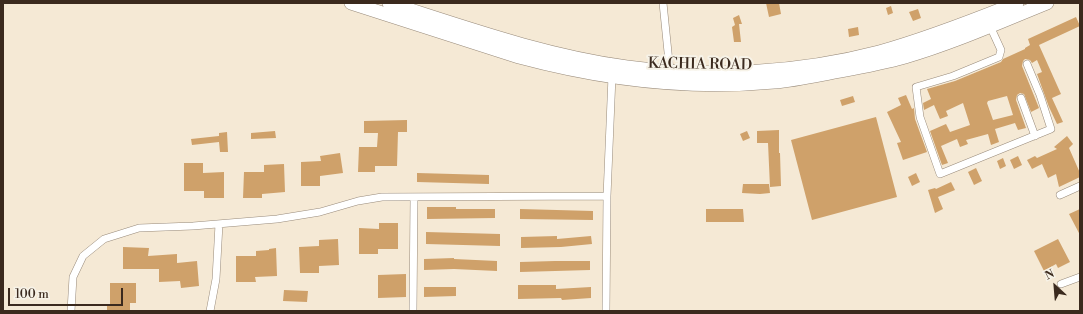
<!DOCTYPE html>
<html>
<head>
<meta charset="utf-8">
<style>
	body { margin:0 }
	#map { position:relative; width:1083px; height:314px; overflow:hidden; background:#f5e9d5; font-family:"Libre Bodoni",serif }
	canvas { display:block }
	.frame { position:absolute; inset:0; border:4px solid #3b2a1e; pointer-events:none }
	.north { position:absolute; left:1035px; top:266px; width:40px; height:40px; -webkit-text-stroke:3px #f7f3e8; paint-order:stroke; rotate:334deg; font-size:11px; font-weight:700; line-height:16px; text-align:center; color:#3b2a1e }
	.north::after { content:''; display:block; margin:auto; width:14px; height:18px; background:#3b2a1e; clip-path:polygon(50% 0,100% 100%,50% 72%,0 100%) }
	.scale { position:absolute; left:8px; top:288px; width:115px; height:18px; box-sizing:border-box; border:2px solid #3b2a1e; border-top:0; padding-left:5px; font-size:12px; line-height:14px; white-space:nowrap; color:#3b2a1e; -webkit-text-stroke:3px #f7f3e8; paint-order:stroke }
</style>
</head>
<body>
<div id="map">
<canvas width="1083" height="314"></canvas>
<div class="frame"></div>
<div class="north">N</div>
<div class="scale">100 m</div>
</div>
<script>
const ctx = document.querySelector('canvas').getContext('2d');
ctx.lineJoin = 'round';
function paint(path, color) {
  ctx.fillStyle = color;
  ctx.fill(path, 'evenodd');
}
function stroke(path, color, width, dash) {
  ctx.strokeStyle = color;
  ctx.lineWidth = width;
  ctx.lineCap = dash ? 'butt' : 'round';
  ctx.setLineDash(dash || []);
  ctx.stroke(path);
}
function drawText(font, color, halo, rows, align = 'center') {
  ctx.font = font + ' "Libre Bodoni",serif';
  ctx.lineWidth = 4;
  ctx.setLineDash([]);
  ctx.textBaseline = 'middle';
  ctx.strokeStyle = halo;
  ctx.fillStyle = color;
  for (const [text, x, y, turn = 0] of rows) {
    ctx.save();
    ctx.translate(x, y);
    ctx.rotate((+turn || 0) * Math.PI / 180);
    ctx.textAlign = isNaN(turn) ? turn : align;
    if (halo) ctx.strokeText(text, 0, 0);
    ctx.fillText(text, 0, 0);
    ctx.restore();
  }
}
paint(new Path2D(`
	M766,3H779L781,14L769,17Z
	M891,6L893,13L888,15L886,8Z
	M918,9L921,18L913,21L909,12Z
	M739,15L742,24H739L741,42H734L732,27L735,25L733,18Z
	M1076,17L1080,26L1039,45L1061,94L1052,98L1063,122L1057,124L1049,107L1037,74L1042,72L1037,60L1032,63L1030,60L1025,59L1023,61L1022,66L1039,108L1031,112L1024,94L1020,93L1017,95L1016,100L1026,128L1018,130L1015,123L995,129L999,142L991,145L988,134L966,140L968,144L960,147L957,139L941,146L948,163L942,165L930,131L946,124L950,132L970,125L963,103L946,111L948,116L940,119L934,105L924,110L923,103L931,99L927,89L955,81L1001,62L1003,59L1025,49V48L1030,45L1028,39ZM1007,96L1013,115L993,120L987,103L988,101Z
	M858,27L859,35L849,37L848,29Z
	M906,95L912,109L914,108L915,119L927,152L903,160L897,143L901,142L887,112L901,105L898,98Z
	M853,96L855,102L842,106L840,100Z
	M876,117L897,197L812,220L791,140Z
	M407,120V132H398L397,166H375V172H358L359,147H377L378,133H364V121Z
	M779,130V153H780L781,186L770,187L768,143H757V131Z
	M275,131L276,138L251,139V133Z
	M747,131L750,138L743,141L740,134Z
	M227,132L228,152H220L219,142L192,145L191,139L219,136V133Z
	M1067,136L1073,144L1069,148L1080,173V177L1059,187L1056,174L1048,178L1042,164L1032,169L1027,160L1035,156L1037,158L1057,149L1054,147Z
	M340,153L343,173L320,176V186H301V162L321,161L320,156Z
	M1018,156L1022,165L1014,169L1010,160Z
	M1003,158L1006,166L1000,169L997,161Z
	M184,163H203V173L224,172V198H204V191H184Z
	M284,164L285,192L262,194V198H243L244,172H264V165Z
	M976,168L982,181L974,185L968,172Z
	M417,173L489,175V184L417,182Z
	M916,173L920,182L912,186L908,177Z
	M951,182L955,190L938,197L943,209L935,213L928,190L935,188L936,189Z
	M743,184H769L770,193L760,194L742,193Z
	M427,207H456V209H495V218L427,219Z
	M520,209L593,211V220L520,219Z
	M706,209H743L744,222H706Z
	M1080,209V235L1069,214Z
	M379,223H398V249H378V254H359V228L379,229Z
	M426,232L500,234V246L426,244Z
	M557,236V239L591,236L592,244L561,247L521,248V237Z
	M338,239L339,265L319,266V273H300L299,247L319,246V240Z
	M1058,239L1070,262L1058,268L1056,264L1044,271L1034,251Z
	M123,247L149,248L148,256L177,254V263L197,261L199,286L181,288L180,281L159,282V269H123Z
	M276,248L277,276L255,277L256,282H236V256H256V251L269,250V249Z
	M454,258V259L497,261V271L454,269L424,270V259Z
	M555,261H590V270L520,272V262Z
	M406,274V297L378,298V275Z
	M110,283H136V303H130V311H107V304H110Z
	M518,285H556V289L591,287V298L562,300L561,298L518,299Z
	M424,287H456V296L424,297Z
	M284,290L308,291L307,302L283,301Z`), '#cfa16a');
const street = new Path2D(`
	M663,3L670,72
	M990,26L1001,50L999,57L953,76L916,87L920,117L940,174L1051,129L1040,95L1027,64
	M1021,98L1035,136
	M1060,195L1080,186
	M1061,284L1080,277
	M71,311L73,277L83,256L104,239L139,228L193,226L277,219L320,212L358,201L382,197L607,196
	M210,311L216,279L219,224
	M413,311L414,198
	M606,311L607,196L612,76`);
const highway = new Path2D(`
	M351,3L519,57C601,79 690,90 774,82C797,80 818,75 840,71C862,67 884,63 905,57C953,43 1000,22 1047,3
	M389,3C467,28 546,56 627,67C709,78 799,73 879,52C926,39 972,21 1017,3`);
stroke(street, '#988a7a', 8);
stroke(highway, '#988a7a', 14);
stroke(street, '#fff', 7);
stroke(highway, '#fff', 13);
drawText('15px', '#3b2a1e', '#f7f3e8', [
	["KACHIA ROAD",700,65,1]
]);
</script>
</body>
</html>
